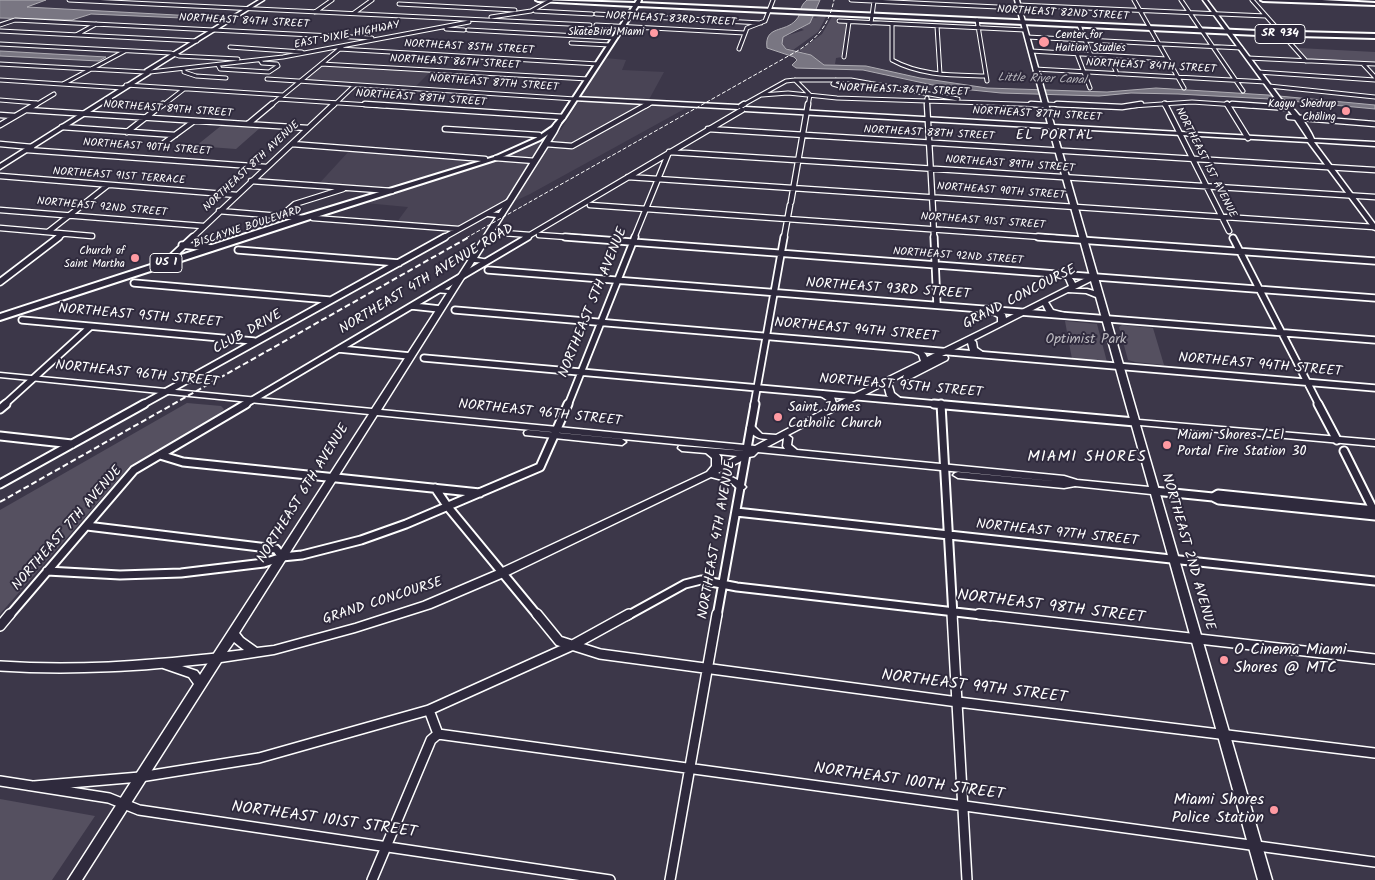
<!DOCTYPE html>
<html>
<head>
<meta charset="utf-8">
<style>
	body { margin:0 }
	canvas { display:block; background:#3c3749 }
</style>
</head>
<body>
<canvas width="1375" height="880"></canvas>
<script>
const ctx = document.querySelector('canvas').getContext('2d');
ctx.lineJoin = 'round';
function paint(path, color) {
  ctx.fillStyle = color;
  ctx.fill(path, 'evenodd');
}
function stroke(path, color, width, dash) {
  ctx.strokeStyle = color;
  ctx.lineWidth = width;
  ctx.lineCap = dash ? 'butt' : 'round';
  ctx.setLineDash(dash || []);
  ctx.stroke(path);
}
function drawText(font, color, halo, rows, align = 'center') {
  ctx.font = font + ' Kalam,sans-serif';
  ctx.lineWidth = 4;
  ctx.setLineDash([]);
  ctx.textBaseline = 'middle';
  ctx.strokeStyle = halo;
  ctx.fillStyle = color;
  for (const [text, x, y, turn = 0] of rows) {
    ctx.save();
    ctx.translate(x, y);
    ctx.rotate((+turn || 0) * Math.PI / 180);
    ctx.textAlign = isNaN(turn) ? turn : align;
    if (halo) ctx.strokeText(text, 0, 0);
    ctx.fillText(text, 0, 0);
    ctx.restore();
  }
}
paint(new Path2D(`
	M605,58L626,60L622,70L664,72L646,105L688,107L530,194L459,227L397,222L408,207L365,203L374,192L316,187L350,150L473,158L496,162L561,130Z
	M323,65L431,71L415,87L304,80Z`), '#494455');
paint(new Path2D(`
	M813,15H815L814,18L827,15L818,32L793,50L783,47L782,44L783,37L804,30L800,28L810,23Z
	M833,15L837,16L836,22L847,23L842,57L836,58L835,64L842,65H824L811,55L799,51L822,34Z
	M1298,48L1375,52V63L1307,59Z
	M222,125L261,127L236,149L196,146Z
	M1065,321L1097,324L1107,362L1072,359Z
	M1122,325L1153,328L1164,365L1135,362L1128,360L1119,327Z
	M187,403L221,406L224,409L219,414L129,467L0,614V510Z
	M0,799L95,816L52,880H0Z`), '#555060');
const water = new Path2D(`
	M0,0H46L27,7L232,18L227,20L91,14L72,20L0,18Z
	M807,0H820L810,23L783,37L782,44L786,49L811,55L824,65L866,66L920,78L987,88L1107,92L1156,88L1268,95L1375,105V109L1270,99L1178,94L1131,93L1099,96L1001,93L942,87L863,70L796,68L792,65L797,60L794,57L767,48C764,25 785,33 796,20C802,14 798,7 807,0Z
	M0,51L106,57L99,61L0,56Z`);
paint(water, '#797682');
stroke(water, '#afadb4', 1);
const streetFar4 = new Path2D(`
	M69,0L590,25
	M851,0L1019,8
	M1134,0L1184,88
	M1181,0L1243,91
	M1252,0L1306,61
	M399,4L515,10
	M1018,5L1266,16
	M535,11L592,14
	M315,12L332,0
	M354,13L372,0
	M596,14L761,23
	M491,17L531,11L551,0
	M977,20L987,81
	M839,21L1025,30
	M871,23L874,1
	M892,24V60C921,76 953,75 985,76
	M0,25L15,20L372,38
	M596,25L745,33
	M1079,25L1091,55
	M937,26L940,74
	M446,29L464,30
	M468,30L615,38
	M0,31L197,41
	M76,35L96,24
	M1027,37L1241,48
	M571,43L610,45
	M0,44L171,53L179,56L238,59
	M230,47L302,52
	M339,49L598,64
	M739,49L747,28L765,21L773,0
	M1031,51L1167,59
	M1077,54L1090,88
	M1110,56L1117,74
	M844,57L849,22
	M1248,58L1375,64
	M0,64L145,72
	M321,64L588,79
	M1363,64L1375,77
	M218,65L220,69L269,72L278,66L277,64L262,63L260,60
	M184,69V72L196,76L226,78
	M1035,69L1266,82
	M150,72L283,57L469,22
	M1258,72L1375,80
	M267,79L575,99
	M0,80L123,88
	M795,80L810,95L808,106
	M836,80L833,84L843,87L854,86L855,82L851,80
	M63,84L125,51
	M126,85L283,95
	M1269,86L1375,97
	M762,95L788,93L837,98L1046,105
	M927,98V106
	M278,99L385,106
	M0,100L37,103
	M1164,103L1165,106
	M1045,104L1090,106
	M1227,104L1228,106
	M34,106L54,94
	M162,106L184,89
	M270,106L342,47
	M333,106L355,85
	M646,106L651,103
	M741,106L786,81L795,80H851L958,99
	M1132,106L1192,102L1252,106`);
const streetFar3 = new Path2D(`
	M365,104L563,117
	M927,104L933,212
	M1031,104L1046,105
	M1057,104L1122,107L1141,104
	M1165,104L1229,231
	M1227,104L1248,138
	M1232,104L1288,108
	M741,106L744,104
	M27,110L308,128
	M0,115L14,116
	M1289,117L1375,124
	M248,124L272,104
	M0,125L36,104
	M62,127L175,135
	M445,129L539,135
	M708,129L1375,170
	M127,132L163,104
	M164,143L194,121
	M0,144L32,147
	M292,144L485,159
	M546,144L572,146L648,104
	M27,150L266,167
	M670,152L1375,197
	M496,158L535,161
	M0,176L237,195
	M628,177L1374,227
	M251,181L392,191
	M791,202L808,104
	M590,205L1055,238
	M0,210L203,226
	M219,211L304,218
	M933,213L934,238
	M281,216L295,204L343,189
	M313,218L458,229
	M0,228L92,236
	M48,232L108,185
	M490,232L530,235
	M539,235L581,238
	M57,238L63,234
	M192,238L334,104
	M443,238L508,202
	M525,238L742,110
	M634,238L669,152
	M784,238L790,205`);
const streetFar2 = new Path2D(`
	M565,237L1375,298
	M934,237L937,305
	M1038,237L1375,261
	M1233,238L1319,405
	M182,245L211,248
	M238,250L399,263
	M164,264L193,237
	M488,270L1375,340
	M0,282L59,237
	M134,283L329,300
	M412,306L440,309
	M455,310L1375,388
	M22,320L254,341
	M339,349L410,356
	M424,358L948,405
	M4,405L90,327
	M142,405L445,237
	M244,405L528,237
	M568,405L635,237
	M754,405L784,237`);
const streetFar1 = new Path2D(`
	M934,404L1135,422
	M941,404L953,616
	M1318,404L1337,440
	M0,409L6,404
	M0,436L72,444
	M1344,451L1375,513
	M160,455L183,462L480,493
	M0,484L144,404
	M435,488L448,507L538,616
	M1154,491L1213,497L1219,500L1375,516
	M1213,497L1218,494L1375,510
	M736,512L1375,581
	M87,526L276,549L282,557
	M47,571L120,575L181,573L264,563L282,557L302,555L361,540L406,524L540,467L568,404
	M9,616L134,470L246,404
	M627,616L685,584L701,580L737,587L990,616
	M717,616L755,404`);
const street = new Path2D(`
	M537,614L559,641L600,654L958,702L1375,753
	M952,614L967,880
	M979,614L1375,659
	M0,626L10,614
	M0,666C73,671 144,666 217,658
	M438,734L1375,862
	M0,781L109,798L139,810L610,880
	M34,786L140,777L259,758L429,710L571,646L629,614
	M372,880L431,740L438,734L429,710
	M670,880L717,614`);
const secondary = new Path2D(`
	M259,0H264L149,72L150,74L0,169V164L146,72L145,70Z
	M1015,0H1019L1054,125L1308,139L1290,112L1277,101L1203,0H1207L1281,99C1294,106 1308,125 1314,139L1375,142V146L1314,142L1375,224V230L1373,229L1308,142L1055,128L1139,420L1375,440V446L1140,425L1272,880H1258L1151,494L1075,486L1064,488L958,478L953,475L955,473L958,472L1063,482L758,452L754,456L749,457L718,473C730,476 738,478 746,487L744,489H738L730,482L711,477L506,576L431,608L355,632L274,654L221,662L82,880H68L194,684L189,677L163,668L161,665L163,662L167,661L197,671L200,675L369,414L0,377V373L372,409L447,293L435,292L434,290L438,288L449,290L496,217L488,216L485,214L488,212L499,213L555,123L558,121L561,123L556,133L477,258L489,260L490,261L487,263L474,262L381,410L755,446L768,439C758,439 753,436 747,428L748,426H754L762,434L776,435L829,407L827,400L816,393L817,391H823L834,397L836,403L921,361L919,355L907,349L908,347C915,346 925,351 927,357L998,322V317L988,312V308H994L1005,314L1006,318L1069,286L1066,279L1057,275V273C1065,271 1072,276 1075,283L1090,276L1049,128L745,111L742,109L745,107L1048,124ZM1091,281L1094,291L1087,289H1075ZM1068,292L1086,293L1096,297L1149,487L1077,480L1064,476L797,450L791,445L792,438L788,435L884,385L887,396L897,403H903L904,401L894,393L892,386L888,384L904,375L903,377L904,379H910L947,360L948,358L947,356H942L968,343L970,351L980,357H986L987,355L977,348L976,342L974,340L1043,305L1047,313L1065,318H1068V314L1053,310L1048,302ZM377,415L746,451L679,446L678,448L682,451L706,453L712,458V466L707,472L498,570L423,602L355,624L274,646L257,648L243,638L239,633ZM784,438L783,446L785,449L767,447ZM719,454L737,456L721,465V457ZM234,642L244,650L227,652Z
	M575,97L738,105L741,107L738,109L573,100V98Z
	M528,430L622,439L626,442L622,445L525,435L524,433L525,431Z`);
const primary = new Path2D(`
	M536,0L635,3L637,0H641L640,3L1258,31L1375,34V38L1258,35L638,6L565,118L556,129L540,140L498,159L307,220L0,320V314L301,216L494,157L536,138L552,127L561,116L633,6L538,1Z
	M1261,0H1322L1375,3V5L1263,1Z`);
stroke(streetFar4, '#fff', 5);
stroke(streetFar3, '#fff', 7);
stroke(streetFar2, '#fff', 9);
stroke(streetFar1, '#fff', 11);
stroke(street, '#fff', 12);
stroke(secondary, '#fff', 3);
stroke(primary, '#fff', 4);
stroke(streetFar4, '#2f2a3d', 3);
stroke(streetFar3, '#2f2a3d', 4.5);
stroke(streetFar2, '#2f2a3d', 5.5);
stroke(streetFar1, '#2f2a3d', 7);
stroke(street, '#2f2a3d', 9);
paint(secondary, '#2f2a3d');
paint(primary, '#2f2a3d');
stroke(new Path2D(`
	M466,238L799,50C819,37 829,24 834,0`), '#fff', 1, [4, 2]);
stroke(new Path2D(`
	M0,502L469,237`), '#fff', 2, [6, 3]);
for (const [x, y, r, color] of [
	[654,33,5,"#ff9aa2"],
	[1044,42,6,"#ff9aa2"],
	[1346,111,5,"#ff9aa2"],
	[135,258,5,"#ff9aa2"],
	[778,417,5,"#ff9aa2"],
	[1167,445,5,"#ff9aa2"],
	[1224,660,5,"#ff9aa2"],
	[1274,810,5,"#ff9aa2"]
]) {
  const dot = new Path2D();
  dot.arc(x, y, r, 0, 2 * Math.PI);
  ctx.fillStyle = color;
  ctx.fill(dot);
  stroke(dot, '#2f2a3d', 2);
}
drawText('11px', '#fff', '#2f2a3d', [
	["NORTHEAST 82ND STREET",1063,14,3],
	["NORTHEAST 83RD STREET",671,20,3],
	["NORTHEAST 84TH STREET",244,22,3],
	["EAST DIXIE HIGHWAY",347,36,-11],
	["NORTHEAST 85TH STREET",469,48,3],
	["NORTHEAST 86TH STREET",455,63,3],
	["NORTHEAST 84TH STREET",1151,67,3],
	["NORTHEAST 87TH STREET",494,84,4],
	["NORTHEAST 86TH STREET",904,91,2],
	["NORTHEAST 88TH STREET",421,99,4],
	["NORTHEAST 89TH STREET",168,110,4],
	["NORTHEAST 87TH STREET",1037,115,3],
	["NORTHEAST 88TH STREET",929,134,3],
	["NORTHEAST 90TH STREET",147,148,4],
	["NORTHEAST 1ST AVENUE",1205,163,63],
	["NORTHEAST 89TH STREET",1010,165,4],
	["NORTHEAST 8TH AVENUE",252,167,-43],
	["NORTHEAST 91ST TERRACE",119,177,4],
	["NORTHEAST 90TH STREET",1001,192,4],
	["NORTHEAST 92ND STREET",102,208,5],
	["NORTHEAST 91ST STREET",983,222,4],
	["BISCAYNE BOULEVARD",248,228,-18],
	["NORTHEAST 92ND STREET",958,257,4]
]);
drawText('11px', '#fff', '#2f2a3d', [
	["SkateBird Miami",644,33],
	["Center for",1055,36,"left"],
	["Haitian Studies",1055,49,"left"],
	["Kagyu Shedrup",1336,105],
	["Chöling",1336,118],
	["Church of",125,252],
	["Saint Martha",125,265]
], 'right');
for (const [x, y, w] of [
	[1280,34,50],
	[166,263,32]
]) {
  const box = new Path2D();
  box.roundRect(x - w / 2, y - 9.5, w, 19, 4);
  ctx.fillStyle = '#2f2a3d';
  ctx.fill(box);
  stroke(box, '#fff', 1);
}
drawText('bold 12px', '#fff', null, [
	["SR 934",1280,34],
	["US 1",166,263]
]);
drawText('italic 12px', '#b5b4ba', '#2f2a3d', [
	["Little River Canal",1042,80,2]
]);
ctx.letterSpacing = '1px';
drawText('14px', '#fff', '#2f2a3d', [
	["EL PORTAL",1055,137]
]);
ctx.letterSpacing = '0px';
drawText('14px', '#fff', '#2f2a3d', [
	["NORTHEAST 4TH AVENUE ROAD",427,280,-31],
	["NORTHEAST 93RD STREET",888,290,4],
	["GRAND CONCOURSE",1020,298,-27],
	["NORTHEAST 5TH AVENUE",594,303,-68],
	["NORTHEAST 95TH STREET",140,317,5],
	["NORTHEAST 94TH STREET",856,331,5],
	["CLUB DRIVE",248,333,-29],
	["NORTHEAST 94TH STREET",1260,366,5],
	["NORTHEAST 96TH STREET",137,375,6],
	["NORTHEAST 95TH STREET",901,387,5],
	["NORTHEAST 96TH STREET",540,414,6],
	["NORTHEAST 6TH AVENUE",304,494,-58],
	["NORTHEAST 7TH AVENUE",68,529,-49],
	["NORTHEAST 97TH STREET",1057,534,6],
	["NORTHEAST 4TH AVENUE",718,540,-80],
	["NORTHEAST 2ND AVENUE",1187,552,74],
	["GRAND CONCOURSE",383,602,-18]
]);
drawText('14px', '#bbb9bf', '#2f2a3d', [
	["Optimist Park",1086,341]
]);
drawText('14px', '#fff', '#2f2a3d', [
	["Saint James",788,409],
	["Catholic Church",788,425],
	["Miami Shores / El",1177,437],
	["Portal Fire Station 30",1177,453]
], 'left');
ctx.letterSpacing = '1px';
drawText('16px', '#fff', '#2f2a3d', [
	["MIAMI SHORES",1087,458]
]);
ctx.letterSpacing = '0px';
drawText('16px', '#fff', '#2f2a3d', [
	["NORTHEAST 98TH STREET",1051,608,7],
	["NORTHEAST 99TH STREET",974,688,7],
	["NORTHEAST 100TH STREET",909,783,8],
	["NORTHEAST 101ST STREET",324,821,8]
]);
drawText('16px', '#fff', '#2f2a3d', [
	["O Cinema Miami",1234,651],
	["Shores @ MTC",1234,669],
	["Miami Shores",1264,801,"right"],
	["Police Station",1264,819,"right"]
], 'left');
</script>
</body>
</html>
